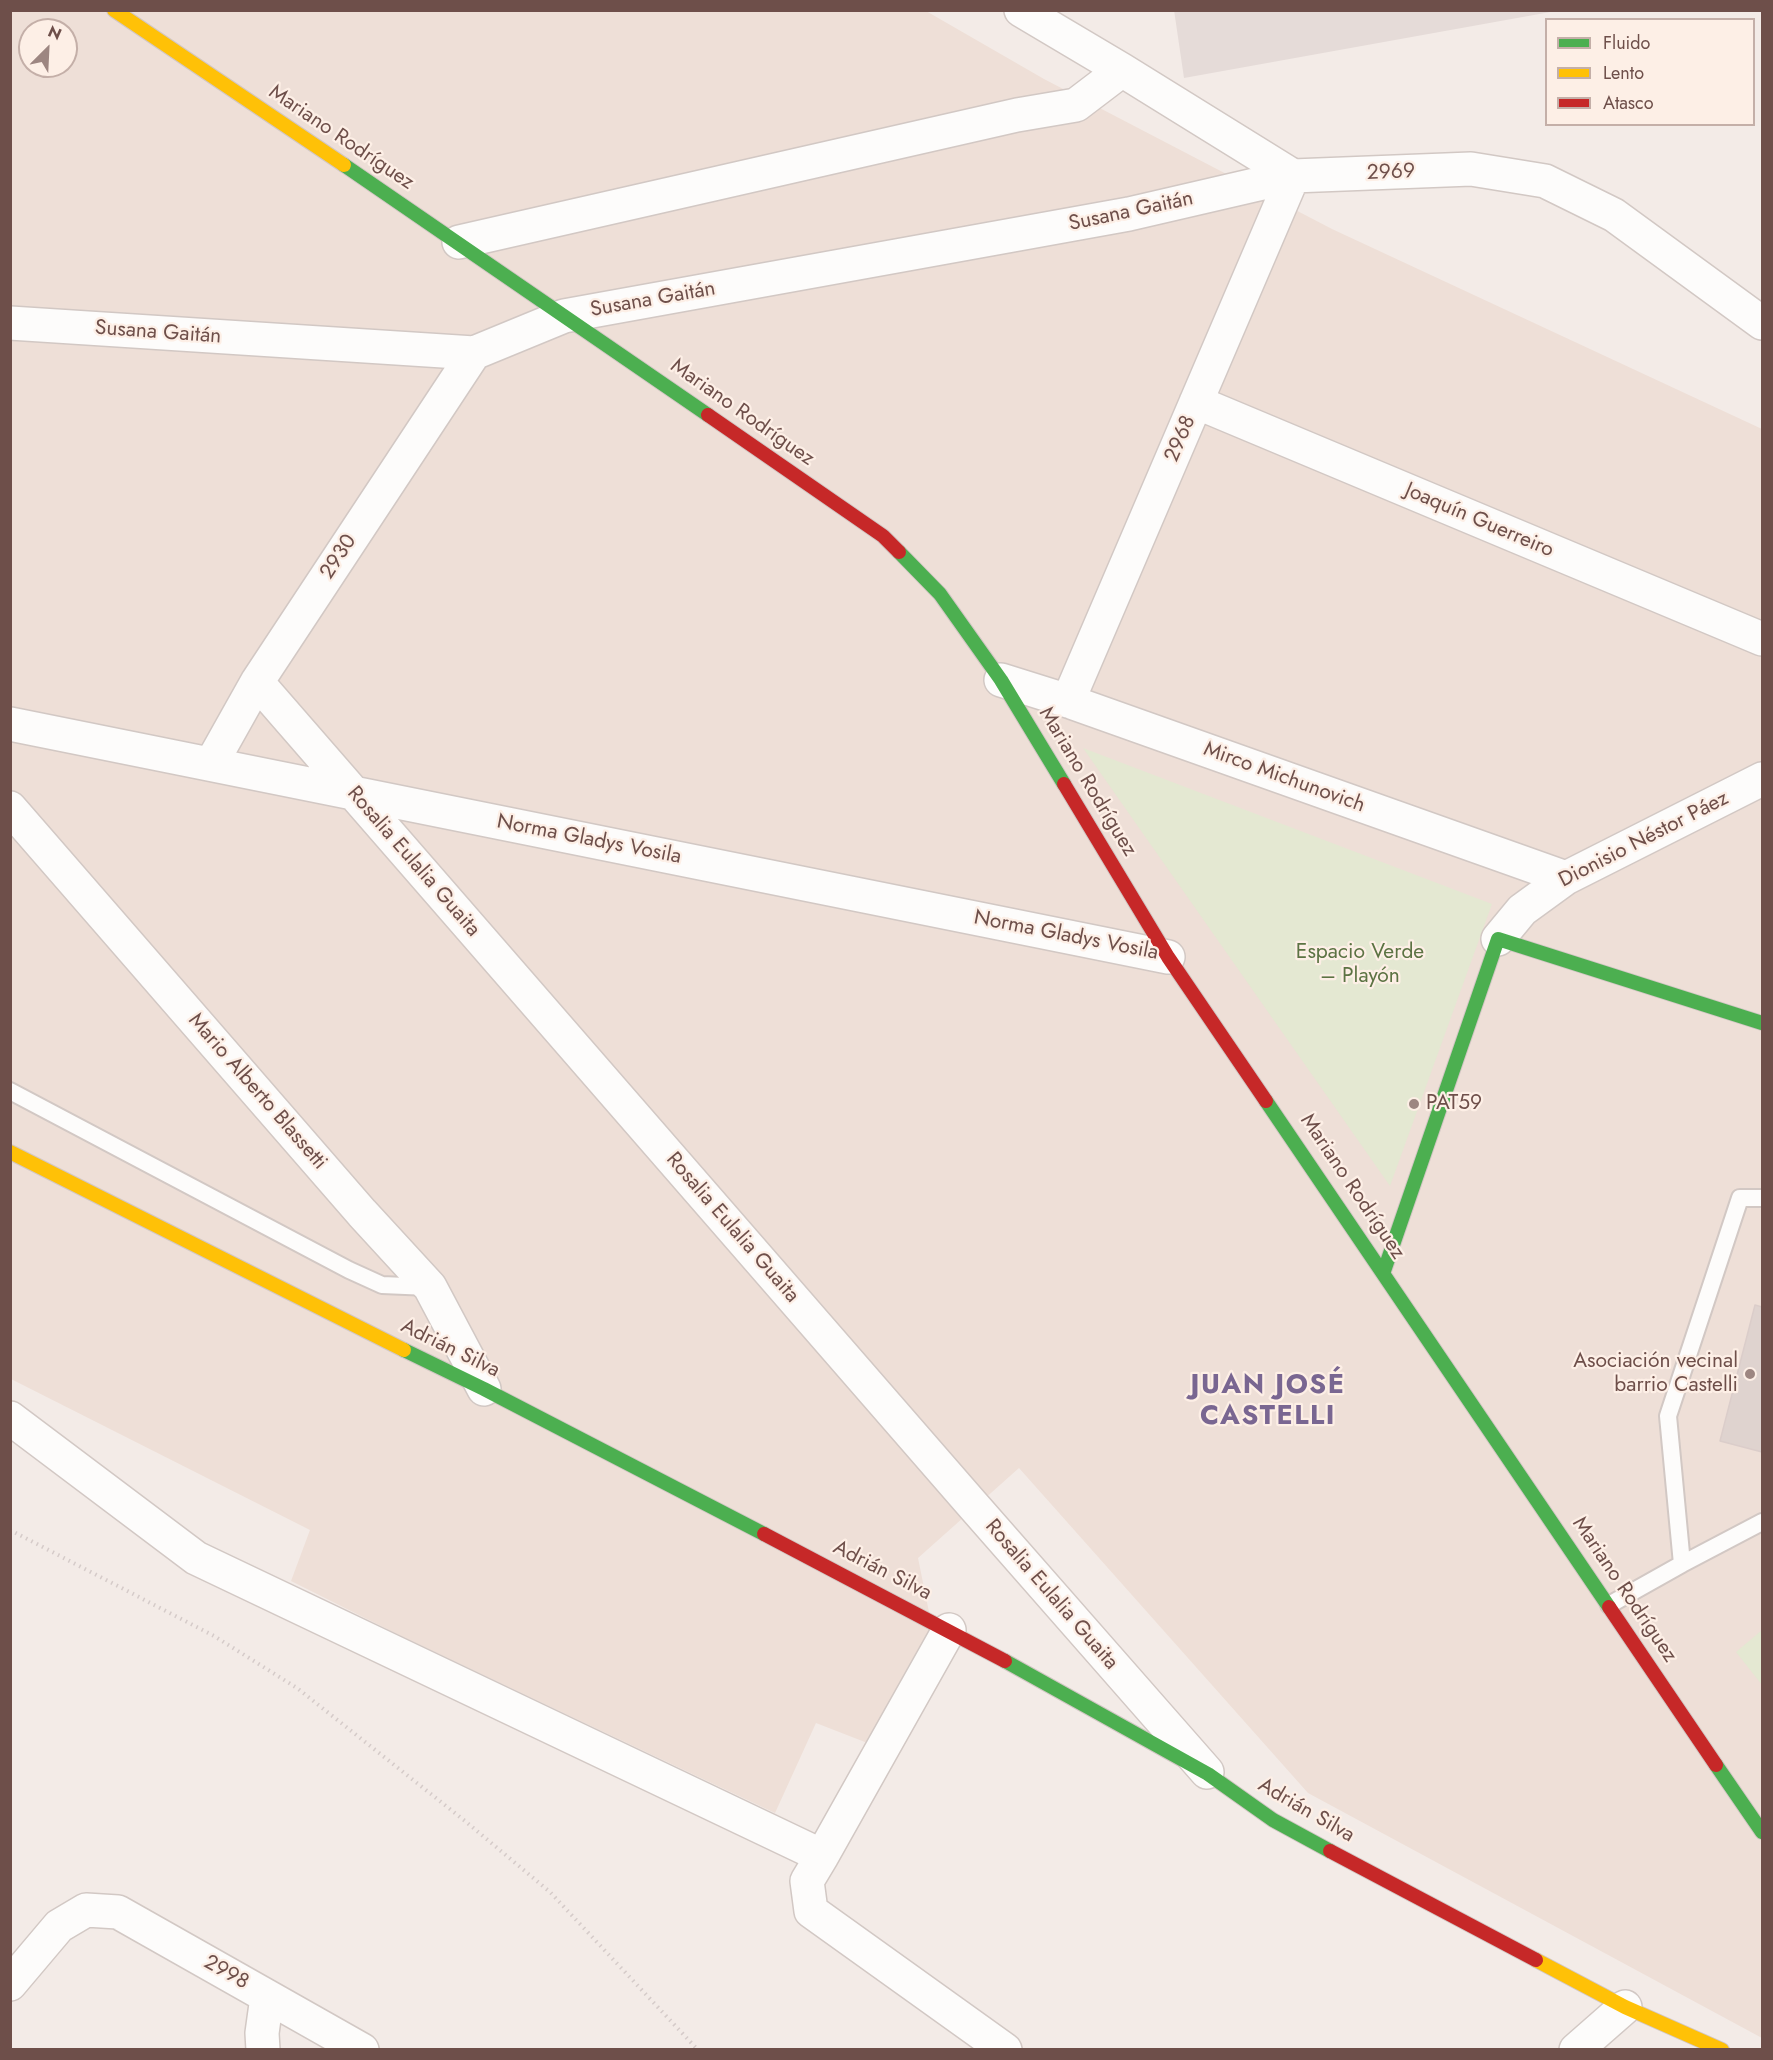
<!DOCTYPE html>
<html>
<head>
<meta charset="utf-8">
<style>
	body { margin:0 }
	#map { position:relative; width:1773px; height:2060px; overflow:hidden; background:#f3ebe7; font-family:Jost,sans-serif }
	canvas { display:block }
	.frame { position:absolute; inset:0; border:12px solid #6e4f4a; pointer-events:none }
	.legend { position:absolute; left:1545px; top:18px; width:210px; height:108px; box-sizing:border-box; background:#fdefe6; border:2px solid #c4afa8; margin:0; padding:8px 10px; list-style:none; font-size:18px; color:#6e4f4a }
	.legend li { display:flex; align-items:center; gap:12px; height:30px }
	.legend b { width:30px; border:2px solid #c4afa8 }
	.north { position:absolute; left:18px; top:18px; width:60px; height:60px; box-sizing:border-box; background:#fdefe6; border:2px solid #c4afa8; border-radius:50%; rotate:24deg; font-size:16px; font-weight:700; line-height:24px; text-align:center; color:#6e4f4a }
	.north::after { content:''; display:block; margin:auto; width:21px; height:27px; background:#9d8681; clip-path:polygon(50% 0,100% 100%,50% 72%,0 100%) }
</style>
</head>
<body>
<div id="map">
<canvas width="1773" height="2060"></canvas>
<div class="frame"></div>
<ul class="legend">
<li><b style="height:8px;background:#4caf50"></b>Fluido</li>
<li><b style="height:8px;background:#ffc107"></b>Lento</li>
<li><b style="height:8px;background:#c62828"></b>Atasco</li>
</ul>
<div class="north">N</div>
</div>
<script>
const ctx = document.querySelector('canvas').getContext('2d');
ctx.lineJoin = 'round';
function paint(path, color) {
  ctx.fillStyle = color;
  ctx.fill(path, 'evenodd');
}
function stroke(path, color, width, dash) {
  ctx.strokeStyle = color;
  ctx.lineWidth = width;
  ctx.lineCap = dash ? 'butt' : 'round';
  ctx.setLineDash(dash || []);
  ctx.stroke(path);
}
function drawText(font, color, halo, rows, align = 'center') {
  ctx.font = font + ' Jost,sans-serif';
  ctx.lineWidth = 4.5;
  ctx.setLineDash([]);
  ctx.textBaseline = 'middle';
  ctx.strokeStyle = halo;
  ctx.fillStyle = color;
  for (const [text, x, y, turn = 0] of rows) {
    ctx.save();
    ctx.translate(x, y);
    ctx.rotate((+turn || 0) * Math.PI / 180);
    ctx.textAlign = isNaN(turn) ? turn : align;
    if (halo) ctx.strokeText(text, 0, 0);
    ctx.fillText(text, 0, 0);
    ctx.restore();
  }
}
paint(new Path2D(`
	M10,11H926L1044,79L1332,229L1762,429V2038L1308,1793L1019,1468L918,1558L932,1627L870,1744L816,1723L775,1813L401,1636L291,1581L310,1530L11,1379ZM30,30H66V66H30Z`), '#eedfd7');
paint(new Path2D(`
	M1174,10H1556V11L1184,78Z`), '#e5dbd8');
paint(new Path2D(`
	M1083,748L1492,904L1390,1186Z
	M1762,1630V1685L1736,1652Z`), '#e4e8d2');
const building = new Path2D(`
	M1755,1305L1762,1307V1452L1720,1441Z`);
paint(building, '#dfd3cf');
stroke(building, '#dbcdca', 1.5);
const lane = new Path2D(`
	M10,1091L349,1270L382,1285L429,1287
	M1682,1564L1668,1416L1740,1198H1762
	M1609,1605L1682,1564L1762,1522`);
const street = new Path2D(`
	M1021,10L1122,70L1293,176L1471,169L1545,181L1614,215L1762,323
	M459,242L1017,115L1076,105L1122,70
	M10,323L474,353L564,316L1129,214L1293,176
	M1196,402L1762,639
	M1001,680L1068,701L1566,878
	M257,682L971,1503L1207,1772
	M1068,701L1293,176
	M10,724L1168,957
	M211,764L257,682L474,353
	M10,808L362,1213L430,1287L484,1389
	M1498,939L1522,910L1566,878L1762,779
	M10,1418L196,1558L822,1856L949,1630
	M822,1856L807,1881L811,1911L1005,2050
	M10,1984L59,1926L86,1910L118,1912L362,2050
	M263,2050L262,2033L267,1997
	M1576,2050L1625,2007`);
const fast = new Path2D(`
	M344,165L708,415
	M899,552L940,594L1001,680L1064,784
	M1266,1101L1609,1607
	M1384,1271L1498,939L1762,1023
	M404,1350L484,1389L764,1534
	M1005,1661L1208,1774L1273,1820L1330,1851
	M1716,1765L1762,1832`);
const slow = new Path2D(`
	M114,10L344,165
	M10,1152L404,1350
	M1536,1960L1625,2007L1722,2050`);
const jam = new Path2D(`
	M708,415L883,536L899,552
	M1064,784L1168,957L1266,1101
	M764,1534L1005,1661
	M1609,1607L1716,1765
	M1330,1851L1536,1960`);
stroke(lane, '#d2c8c4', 20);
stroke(street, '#d2c8c4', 36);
stroke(fast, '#d2c7c4', 16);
stroke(slow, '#d2c7c4', 16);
stroke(jam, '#d2c7c4', 16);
stroke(new Path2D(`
	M10,1530L214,1636L297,1688L465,1821L550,1892L698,2050`), '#d5cbc9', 4, [1.5, 4.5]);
stroke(lane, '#fdfcfb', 16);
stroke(street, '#fdfcfb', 33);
stroke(fast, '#4caf50', 14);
stroke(slow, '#ffc107', 14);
stroke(jam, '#c62828', 14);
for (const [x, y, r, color] of [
	[1414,1104,6,"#9d8681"],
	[1750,1374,6,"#9d8681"]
]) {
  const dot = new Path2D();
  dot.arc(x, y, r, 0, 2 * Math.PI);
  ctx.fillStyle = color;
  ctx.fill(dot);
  stroke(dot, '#fdefe6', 2);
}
drawText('21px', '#6e4f4a', '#fdefe6', [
	["Mariano Rodríguez",341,138,34],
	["2969",1391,173,-2],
	["Susana Gaitán",1131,212,-12],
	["Susana Gaitán",653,300,-10],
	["Susana Gaitán",158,333,4],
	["Mariano Rodríguez",742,413,35],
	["2968",1181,439,-67],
	["Joaquín Guerreiro",1479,521,23],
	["2930",339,557,-57],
	["Mirco Michunovich",1284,778,20],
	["Mariano Rodríguez",1087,782,59],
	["Norma Gladys Vosila",589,840,11],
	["Dionisio Néstor Páez",1644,840,-27],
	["Rosalia Eulalia Guaita",413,862,49],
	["Norma Gladys Vosila",1066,936,11],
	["Mario Alberto Blassetti",257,1092,49],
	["Mariano Rodríguez",1352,1187,56],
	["Rosalia Eulalia Guaita",732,1228,49],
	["Adrián Silva",450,1349,26],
	["Adrián Silva",882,1571,27],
	["Mariano Rodríguez",1624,1590,56],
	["Rosalia Eulalia Guaita",1051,1595,49],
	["Adrián Silva",1306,1811,30],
	["2998",226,1973,29]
]);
drawText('21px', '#5c7343', '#fdefe6', [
	["Espacio Verde",1360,953],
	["– Playón",1360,977]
]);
drawText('21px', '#6e4f4a', '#fdefe6', [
	["PAT59",1426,1104],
	["Asociación vecinal",1738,1362,"right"],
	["barrio Castelli",1738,1386,"right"]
], 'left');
ctx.letterSpacing = '1.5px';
drawText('bold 27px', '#796691', '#fdefe6', [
	["JUAN JOSÉ",1268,1386],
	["CASTELLI",1268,1417]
]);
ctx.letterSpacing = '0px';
</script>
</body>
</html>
